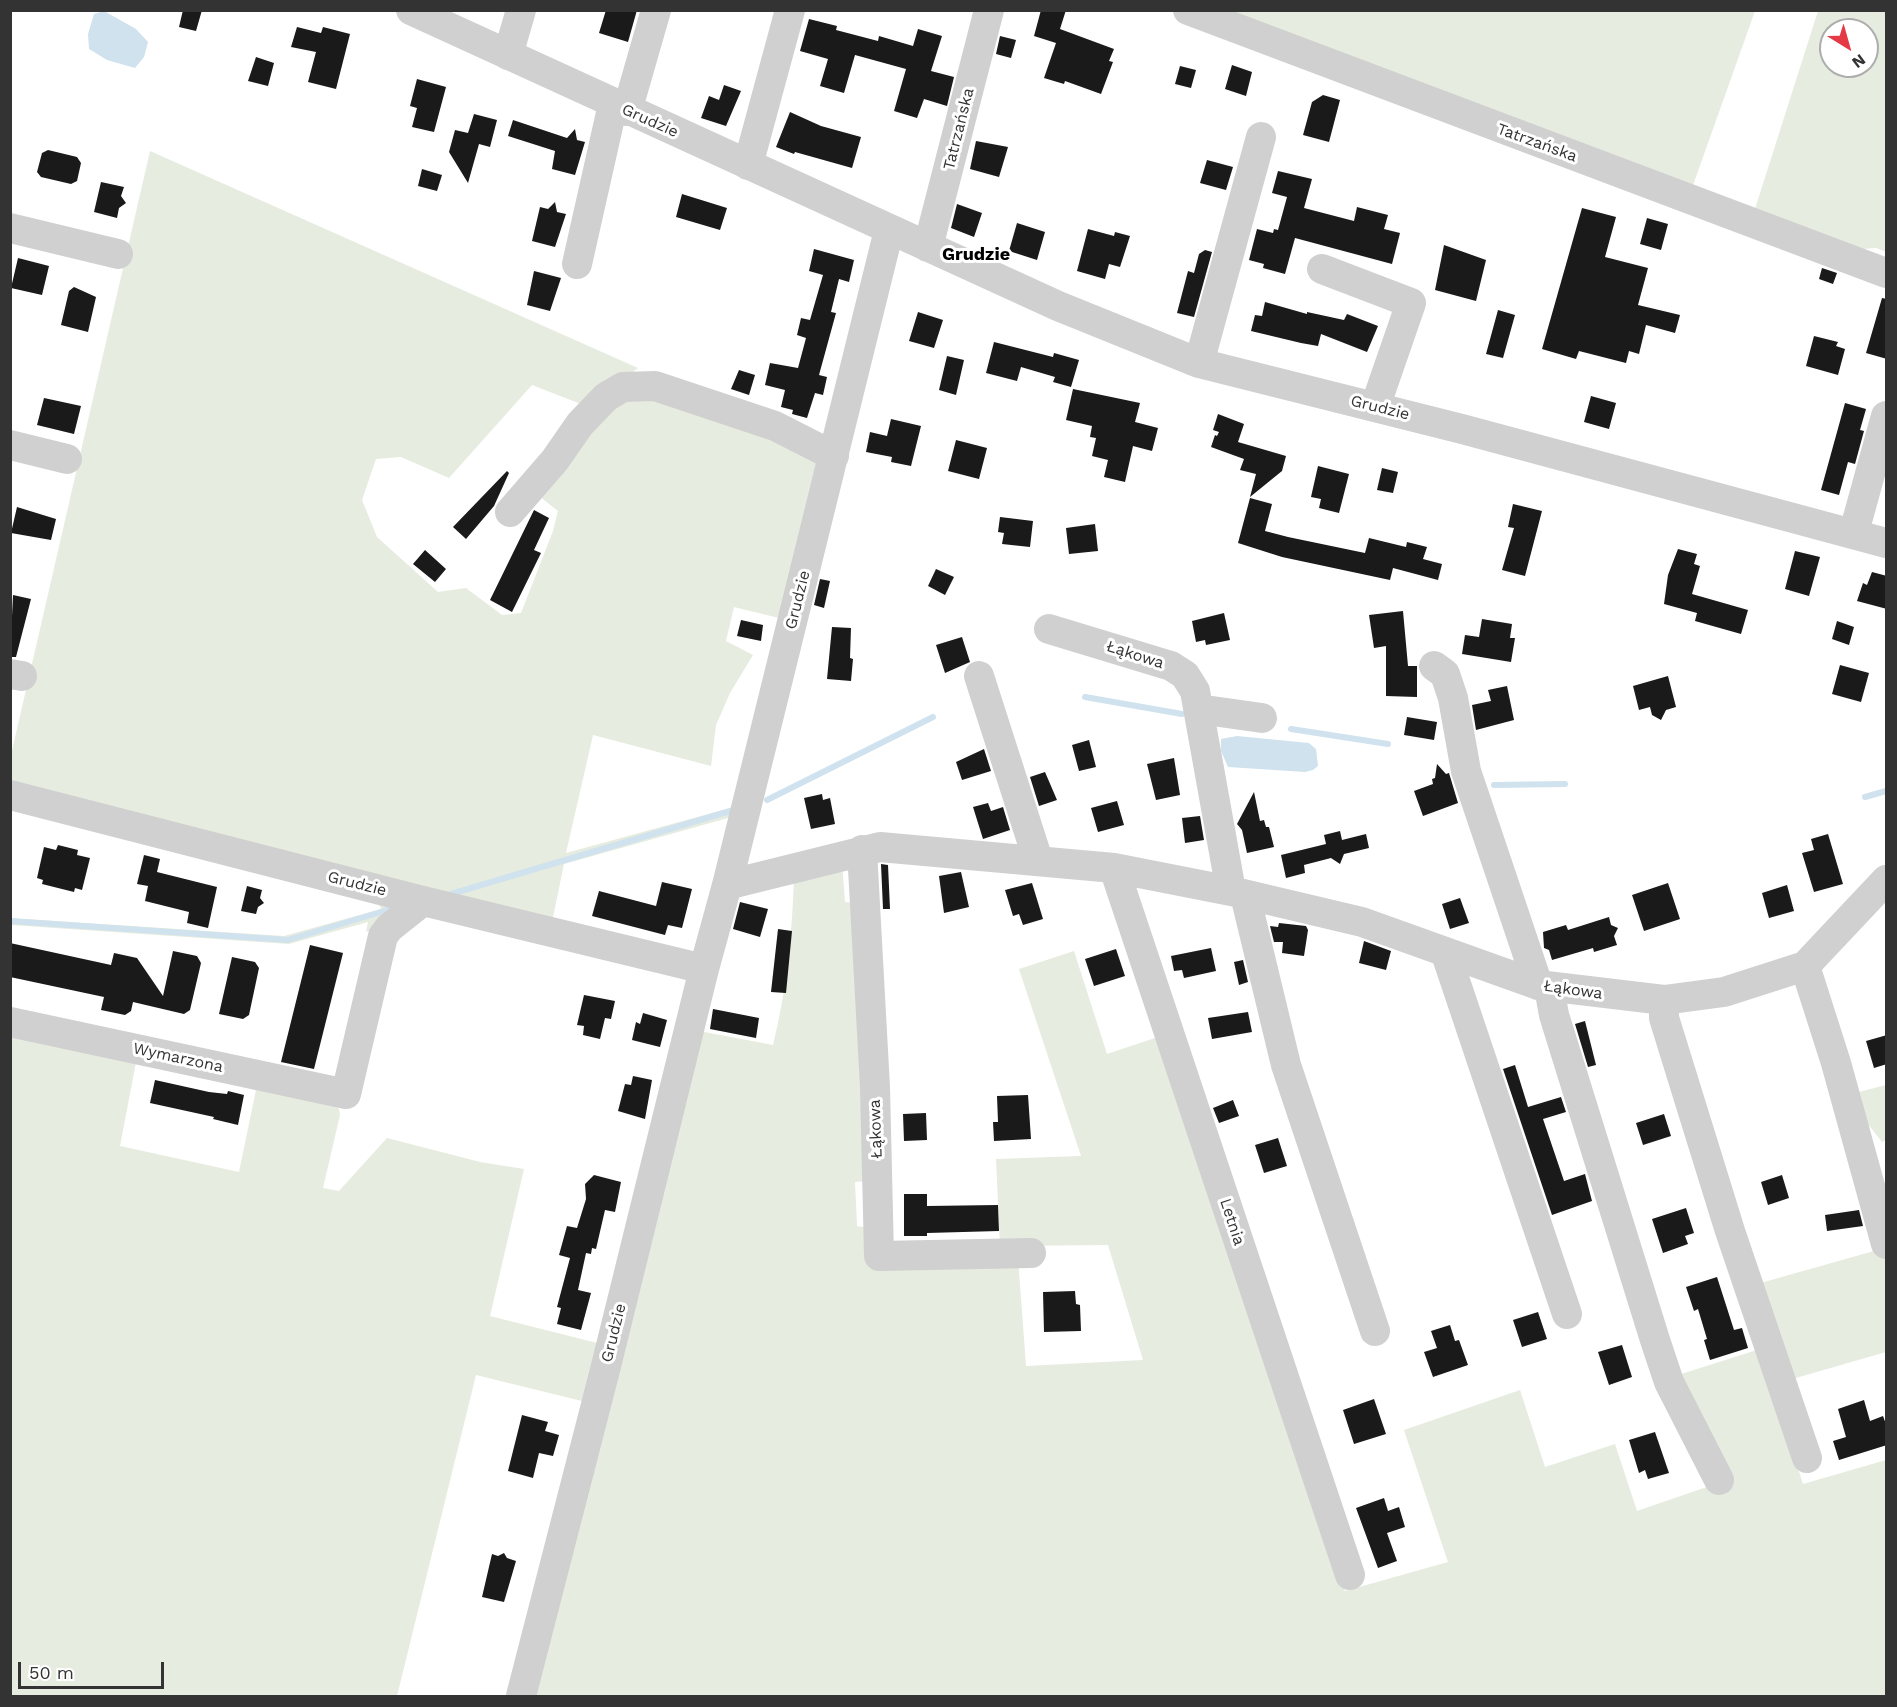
<!DOCTYPE html>
<html>
<head>
<meta charset="utf-8">
<style>
	body { margin:0 }
	#map { position:relative; width:1897px; height:1707px; overflow:hidden; background:#fff; font-family:"Work Sans",sans-serif }
	canvas { display:block }
	.frame { position:absolute; inset:0; border:12px solid #333; pointer-events:none }
	.north { position:absolute; left:1819px; top:18px; width:60px; height:60px; box-sizing:border-box; background:#fff; border:2px solid #adadad; border-radius:50%; rotate:143deg; font-size:16px; font-weight:700; line-height:24px; text-align:center; color:#333 }
	.north::after { content:''; display:block; margin:auto; width:21px; height:27px; background:#e63946; clip-path:polygon(50% 0,100% 100%,50% 72%,0 100%) }
	.scale { position:absolute; left:18px; top:1662px; width:146px; height:27px; box-sizing:border-box; border:3px solid #333; border-top:0; padding-left:8px; font-size:18px; line-height:21px; white-space:nowrap; color:#333; -webkit-text-stroke:4px #fff; paint-order:stroke }
</style>
</head>
<body>
<div id="map">
<canvas width="1897" height="1707"></canvas>
<div class="frame"></div>
<div class="north">N</div>
<div class="scale">50 m</div>
</div>
<script>
const ctx = document.querySelector('canvas').getContext('2d');
ctx.lineJoin = 'round';
function paint(path, color) {
  ctx.fillStyle = color;
  ctx.fill(path, 'evenodd');
}
function stroke(path, color, width, dash) {
  ctx.strokeStyle = color;
  ctx.lineWidth = width;
  ctx.lineCap = dash ? 'butt' : 'round';
  ctx.setLineDash(dash || []);
  ctx.stroke(path);
}
function drawText(font, color, halo, rows, align = 'center') {
  ctx.font = font + ' "Work Sans",sans-serif';
  ctx.lineWidth = 6;
  ctx.setLineDash([]);
  ctx.textBaseline = 'middle';
  ctx.strokeStyle = halo;
  ctx.fillStyle = color;
  for (const [text, x, y, turn = 0] of rows) {
    ctx.save();
    ctx.translate(x, y);
    ctx.rotate((+turn || 0) * Math.PI / 180);
    ctx.textAlign = isNaN(turn) ? turn : align;
    if (halo) ctx.strokeText(text, 0, 0);
    ctx.fillText(text, 0, 0);
    ctx.restore();
  }
}
paint(new Path2D(`
	M1204,11H1755L1692,188Z
	M1818,11H1886V252L1876,248L1847,250L1754,212ZM1831,30H1867V66H1831Z
	M150,151L638,368L586,406L532,385L449,478L401,457L376,459L362,500L377,537L438,592L466,588L502,615L521,613L553,531L558,511L539,496L608,408L639,392L759,428L820,461L783,619L734,607L726,641L753,655L730,693L716,725L711,766L593,735L566,853L741,805L735,816L564,864L552,922L11,785V755Z
	M842,862L845,902L853,903L870,1181L855,1182L857,1226L868,1228L873,1265L1018,1258L1026,1366L1143,1360L1108,1245L1000,1246L996,1159L1081,1156L1019,969L1074,951L1107,1054L1161,1036L1345,1591L1448,1562L1404,1430L1520,1390L1545,1467L1615,1444L1637,1511L1727,1480L1675,1376L1760,1349L1803,1484L1886,1460V1696H530L699,1031L773,1045C787,988 792,936 794,877Z
	M377,896L405,901L384,925L366,932L368,922L289,944L11,925L10,918L284,936L381,909Z
	M11,1031L137,1057L120,1146L239,1172L257,1085L332,1103L339,1109L340,1115L323,1188L339,1191L387,1138L480,1162L524,1169L490,1316L601,1344L586,1402L476,1375L397,1696H11Z
	M1886,1085V1140L1882,1142L1856,1109L1851,1094Z
	M1881,1249L1886,1256V1352L1789,1380L1757,1284Z`), '#e6ecdf');
paint(new Path2D(`
	M104,11L136,29L148,42L144,57L135,68L107,60L89,49L88,34L94,14Z
	M1237,736L1309,743L1316,749L1318,766L1313,770L1305,772L1228,767L1221,751V739Z`), '#cfe2ee');
stroke(new Path2D(`
	M1085,697L1182,714
	M1291,729L1388,744
	M1494,785L1565,784
	M1865,797L1886,791
	M767,800L933,717
	M451,894L737,809
	M10,921L288,940L394,908`), '#cfe2ee', 6);
paint(new Path2D(`
	M183,10H202L196,31L179,27Z
	M606,10H637L628,42L599,33Z
	M1041,10H1066L1060,29L1114,49L1109,61L1113,62L1101,94L1065,81L1064,84L1044,78L1056,43L1034,36Z
	M809,19L837,26L836,30L878,41L879,36L913,46L918,29L942,36L931,71L954,77L947,106L924,99L917,118L894,111L906,69L855,55L844,93L820,86L828,59L800,51Z
	M297,27L321,33L323,27L350,34L336,89L308,82L316,52L291,47Z
	M1000,36L1016,40L1011,58L996,54Z
	M256,57L274,63L268,86L248,81Z
	M1232,65L1252,72L1246,96L1225,89Z
	M1180,66L1196,70L1191,88L1175,84Z
	M417,79L446,87L434,132L412,127L417,108L410,106Z
	M724,85L741,91L726,126L701,118L709,96L719,100Z
	M1323,95L1340,100L1329,142L1303,135L1312,102Z
	M790,112L821,126L861,137L852,168L795,152L794,154L776,147Z
	M474,114L497,120L490,147L479,144L468,183L449,152L455,130L468,133Z
	M513,120L567,138L575,129L577,140L585,142L575,175L552,169L555,151L508,136Z
	M976,141L1008,147L999,177L970,169Z
	M48,150L77,157L81,163L77,181L71,184L41,177L37,172L42,153Z
	M1207,160L1233,167L1226,190L1200,183Z
	M422,169L442,175L437,191L418,186Z
	M1278,171L1312,179L1304,208L1354,221L1357,207L1388,215L1384,229L1400,233L1392,264L1295,238L1285,274L1263,268L1264,264L1249,260L1257,229L1273,233L1274,229L1278,230L1287,197L1272,193Z
	M101,182L124,187L121,196L126,203L119,208L117,218L94,212Z
	M682,194L727,208L720,230L676,217Z
	M555,202L557,212L566,214L555,247L532,241L540,207L548,209Z
	M957,204L982,213L974,237L951,228Z
	M1582,208L1616,217L1605,257L1648,268L1638,305L1680,315L1675,333L1646,325L1639,354L1629,351L1626,363L1579,351L1576,359L1542,349Z
	M1647,218L1668,224L1661,250L1640,244Z
	M1017,223L1045,232L1037,260L1009,251Z
	M1088,229L1114,236L1115,232L1130,236L1120,267L1109,264L1105,279L1077,271Z
	M1444,245L1486,260L1476,301L1435,290Z
	M814,249L854,260L849,282L839,279L831,312L836,313L819,375L827,377L823,395L815,393L807,418L792,414L793,410L781,407L785,390L765,385L770,363L798,368L806,338L797,335L801,318L810,320L823,275L809,271Z
	M1205,250L1212,252L1194,317L1177,313L1188,271L1194,273L1199,254Z
	M18,258L49,266L42,295L11,288Z
	M1822,268L1837,273L1833,284L1819,279Z
	M534,271L561,278L550,311L527,305Z
	M74,287L96,297L88,332L61,325L69,291Z
	M1882,298L1887,299V359L1866,353Z
	M1265,302L1307,314V312L1344,320L1347,314L1378,326L1367,352L1321,334L1318,346L1301,343L1251,331L1255,315L1262,316Z
	M1498,310L1515,315L1503,358L1486,354Z
	M918,312L943,320L934,348L909,341Z
	M1814,336L1838,342L1836,346L1845,349L1838,375L1806,366Z
	M994,342L1053,357L1054,353L1079,360L1071,387L1053,382L1055,377L1021,367L1017,381L986,373Z
	M947,356L964,360L956,395L939,390Z
	M739,370L755,375L749,395L731,389Z
	M1073,389L1140,403L1135,422L1158,428L1152,451L1133,446L1125,482L1104,477L1108,460L1092,456L1096,438L1090,437L1092,426L1066,420Z
	M1591,396L1616,403L1609,429L1584,422Z
	M44,398L81,406L74,434L37,425Z
	M1845,403L1866,409L1860,430L1864,431L1855,464L1848,462L1839,495L1821,490Z
	M1218,414L1244,424L1238,442L1286,456L1282,471L1250,497L1256,474L1240,470L1244,459L1211,447L1215,435L1217,436L1219,432L1213,430Z
	M891,419L921,426L911,466L891,462L892,457L866,452L870,432L887,436Z
	M956,440L987,448L979,479L948,471Z
	M1318,466L1349,474L1339,513L1319,508L1321,499L1311,497Z
	M1382,468L1398,472L1393,493L1377,490Z
	M507,471L509,473L494,506L466,539L453,527Z
	M1250,498L1272,504L1265,531L1288,537L1365,553L1369,538L1406,547L1407,542L1427,547L1423,559L1442,564L1438,580L1393,568L1390,580L1282,557L1238,543Z
	M1513,504L1542,511L1525,576L1502,570L1514,528L1508,527Z
	M17,507L56,519L51,540L11,533Z
	M534,510L549,518L534,550L541,553L512,612L490,600Z
	M1000,517L1033,521L1030,547L1002,544L1004,533L998,532Z
	M1095,524L1098,551L1069,554L1066,528Z
	M1678,549L1697,554L1694,564L1700,566L1692,594L1748,610L1741,634L1695,621L1697,613L1664,604L1668,575Z
	M425,550L446,569L435,582L413,564Z
	M1795,551L1820,557L1809,596L1785,589Z
	M936,569L954,577L945,595L928,586Z
	M1872,572L1887,576V609L1857,601L1863,583L1867,585Z
	M820,579L830,581L824,608L814,605Z
	M13,595L31,599L16,657H10Z
	M1403,611L1408,666H1417V697L1386,696V646L1374,648L1369,615Z
	M1224,613L1230,640L1206,645L1205,640L1196,642L1192,621Z
	M1482,619L1512,624L1510,638H1515L1511,662L1462,654L1465,635L1479,637Z
	M741,620L763,625L761,641L737,636Z
	M1837,621L1854,627L1849,645L1832,639Z
	M832,627L851,628L850,658L853,659L851,681L827,679Z
	M962,637L970,662L945,673L936,645Z
	M1840,665L1869,673L1861,702L1832,694Z
	M1668,676L1676,707L1666,710L1661,720L1652,715L1650,707L1639,710L1633,686Z
	M1507,686L1514,720L1476,730L1472,705L1491,701L1488,690Z
	M1407,717L1437,722L1434,740L1404,735Z
	M1089,740L1096,767L1079,771L1072,745Z
	M984,749L991,771L962,780L956,762Z
	M1174,758L1180,795L1156,800L1147,764Z
	M1437,764L1446,774L1449,773L1458,803L1423,816L1414,791L1433,784L1432,779L1435,778Z
	M1045,772L1057,800L1039,806L1030,777Z
	M1254,792L1260,821L1264,820L1266,827H1269L1274,847L1247,853L1242,830L1237,824Z
	M822,794L823,800L830,798L835,824L811,829L804,798Z
	M1117,801L1124,825L1098,832L1091,808Z
	M988,803L991,811L1003,807L1010,830L983,839L973,807Z
	M1200,816L1204,840L1185,843L1182,818Z
	M1340,831L1342,840L1366,834L1369,848L1344,854L1340,864L1331,858L1304,865L1305,873L1286,878L1281,855L1326,844L1324,835Z
	M1828,834L1843,884L1814,892L1802,853L1814,850L1811,839Z
	M58,845L78,850L77,855L90,858L82,890L75,888L74,892L42,884L43,880L37,878L44,847L56,850Z
	M144,855L160,859L157,872L217,887L208,928L187,923L189,912L145,901L148,886L137,884Z
	M881,864L888,865L890,909H883Z
	M961,872L969,907L944,913L939,876Z
	M662,882L692,889L682,928L668,925L665,935L592,916L599,891L656,906Z
	M1032,883L1043,919L1023,925L1019,914L1013,916L1005,890Z
	M1668,883L1680,919L1644,931L1632,895Z
	M1787,885L1794,911L1769,918L1762,893Z
	M247,886L262,890L260,898L264,903L258,907L256,914L241,911Z
	M1460,898L1469,923L1450,929L1442,904Z
	M740,902L768,909L760,937L733,929Z
	M1609,917L1611,925L1618,928L1614,936L1617,945L1594,952L1593,948L1552,960L1549,950L1544,948L1543,932L1566,925L1568,930Z
	M1279,923L1306,926L1308,930L1304,956L1282,953L1283,942H1274L1270,926L1278,927Z
	M778,929L792,931L786,993L771,992Z
	M1364,941L1391,951L1386,970L1359,963Z
	M10,943L111,965L114,953L137,958L163,996L173,951L197,956L201,963L190,1010L184,1014L133,1002L131,1011L125,1015L101,1010L104,997L10,977Z
	M310,945L343,953L314,1069L281,1062Z
	M1211,948L1216,971L1184,978L1182,970L1174,971L1171,956Z
	M1116,949L1125,976L1094,986L1085,959Z
	M232,957L255,962L259,968L249,1015L243,1019L219,1014Z
	M1243,960L1248,982L1239,985L1234,962Z
	M584,995L615,1001L611,1019L605,1018L600,1039L583,1035L584,1026L577,1025Z
	M713,1009L759,1018L756,1038L710,1029Z
	M1248,1012L1252,1032L1212,1039L1208,1018Z
	M643,1013L667,1020L660,1047L632,1040L636,1022L640,1024Z
	M1585,1021L1596,1065L1588,1067L1575,1024Z
	M1887,1035V1064L1874,1068L1866,1041Z
	M1515,1065L1528,1107L1561,1097L1566,1112L1543,1119L1564,1181L1585,1174L1592,1201L1552,1215L1503,1069Z
	M633,1076L652,1080L645,1119L618,1111L625,1084L631,1085Z
	M155,1080L209,1092L227,1094L228,1091L244,1095L238,1125L213,1119L214,1117L150,1103Z
	M1028,1095L1031,1139L994,1141L993,1122H998L997,1096Z
	M1233,1100L1239,1116L1219,1123L1213,1108Z
	M926,1113L927,1140L904,1141L903,1114Z
	M1664,1114L1671,1136L1643,1145L1636,1123Z
	M1278,1138L1287,1166L1264,1173L1255,1145Z
	M594,1175L621,1182L615,1212L605,1210L596,1249L592,1248L591,1254L586,1253L578,1290L591,1293L581,1330L557,1324L561,1308L557,1307L570,1258L559,1255L567,1226L577,1228L586,1199L585,1184Z
	M1782,1175L1789,1198L1768,1205L1761,1182Z
	M904,1194H927V1206L998,1205L999,1231L927,1233V1236H904Z
	M1686,1208L1694,1233L1685,1236L1688,1244L1663,1253L1652,1219Z
	M1859,1210L1863,1226L1827,1231L1825,1215Z
	M1717,1277L1734,1330L1742,1328L1748,1348L1710,1360L1704,1340L1707,1339L1698,1309L1694,1311L1686,1287Z
	M1075,1291L1076,1304L1080,1305L1081,1331L1044,1332L1043,1292Z
	M1538,1312L1547,1339L1522,1347L1513,1320Z
	M1450,1325L1455,1341L1459,1340L1468,1365L1433,1377L1424,1352L1437,1348L1431,1331Z
	M1622,1345L1632,1377L1609,1385L1598,1352Z
	M1374,1399L1386,1434L1354,1444L1343,1410Z
	M1864,1400L1870,1421L1883,1416L1887,1427V1445L1839,1460L1833,1441L1846,1437L1838,1409Z
	M522,1415L548,1422L545,1431L559,1435L553,1456L539,1453L533,1478L508,1471Z
	M1655,1432L1669,1473L1648,1479L1645,1470L1639,1473L1629,1440Z
	M1384,1498L1388,1511L1399,1507L1405,1527L1387,1533L1397,1561L1378,1568L1356,1508Z
	M504,1553L507,1558L516,1561L504,1602L482,1597L492,1554L498,1556Z`), '#1a1a1a');
stroke(new Path2D(`
	M411,10L1058,306L1199,363L1462,429L1886,543
	M1188,10L1886,273
	M508,55L521,10
	M627,111L656,10
	M748,165L790,10
	M10,228L118,254
	M928,247L989,10
	M577,264L613,104
	M1322,269L1411,303L1375,407
	M1199,363L1261,137
	M10,445L67,459
	M510,512L555,460L580,424L606,397L623,387L655,386L775,426L834,456
	M1854,532L1886,416
	M1049,629L1171,666L1185,675L1195,691L1231,891
	M1434,666L1445,674L1453,698L1466,771L1538,985
	M10,674L22,676
	M979,676L1038,860
	M1198,709L1262,718
	M10,795L423,901L704,969L727,885L889,230
	M862,850L875,1087L879,1256L1031,1253
	M1114,868L1350,1575
	M727,885L880,847L1114,868L1231,891L1362,922L1538,985L1664,1000L1724,992L1805,966L1886,880
	M1245,895L1286,1065L1375,1331
	M1446,954L1567,1314
	M1805,966L1836,1063L1886,1244
	M1549,987L1554,1015L1655,1340L1669,1382L1719,1480
	M1664,1000V1018L1730,1231L1807,1458
	M10,1022L346,1094L383,936L389,928L423,901
	M521,1696L605,1370L704,969`), '#d0d0d0', 30);
drawText('16px', '#333', '#fff', [
	["Grudzie",650,121,24],
	["Tatrzańska",959,129,-76],
	["Tatrzańska",1537,143,20],
	["Grudzie",1380,408,14],
	["Grudzie",798,600,-76],
	["Łąkowa",1135,655,18],
	["Grudzie",357,884,14],
	["Łąkowa",1573,990,8],
	["Wymarzona",178,1058,12],
	["Łąkowa",876,1129,-92],
	["Letnia",1232,1222,72],
	["Grudzie",614,1333,-76]
]);
drawText('bold 18px', '#000', '#fff', [
	["Grudzie",976,255]
]);
</script>
</body>
</html>
